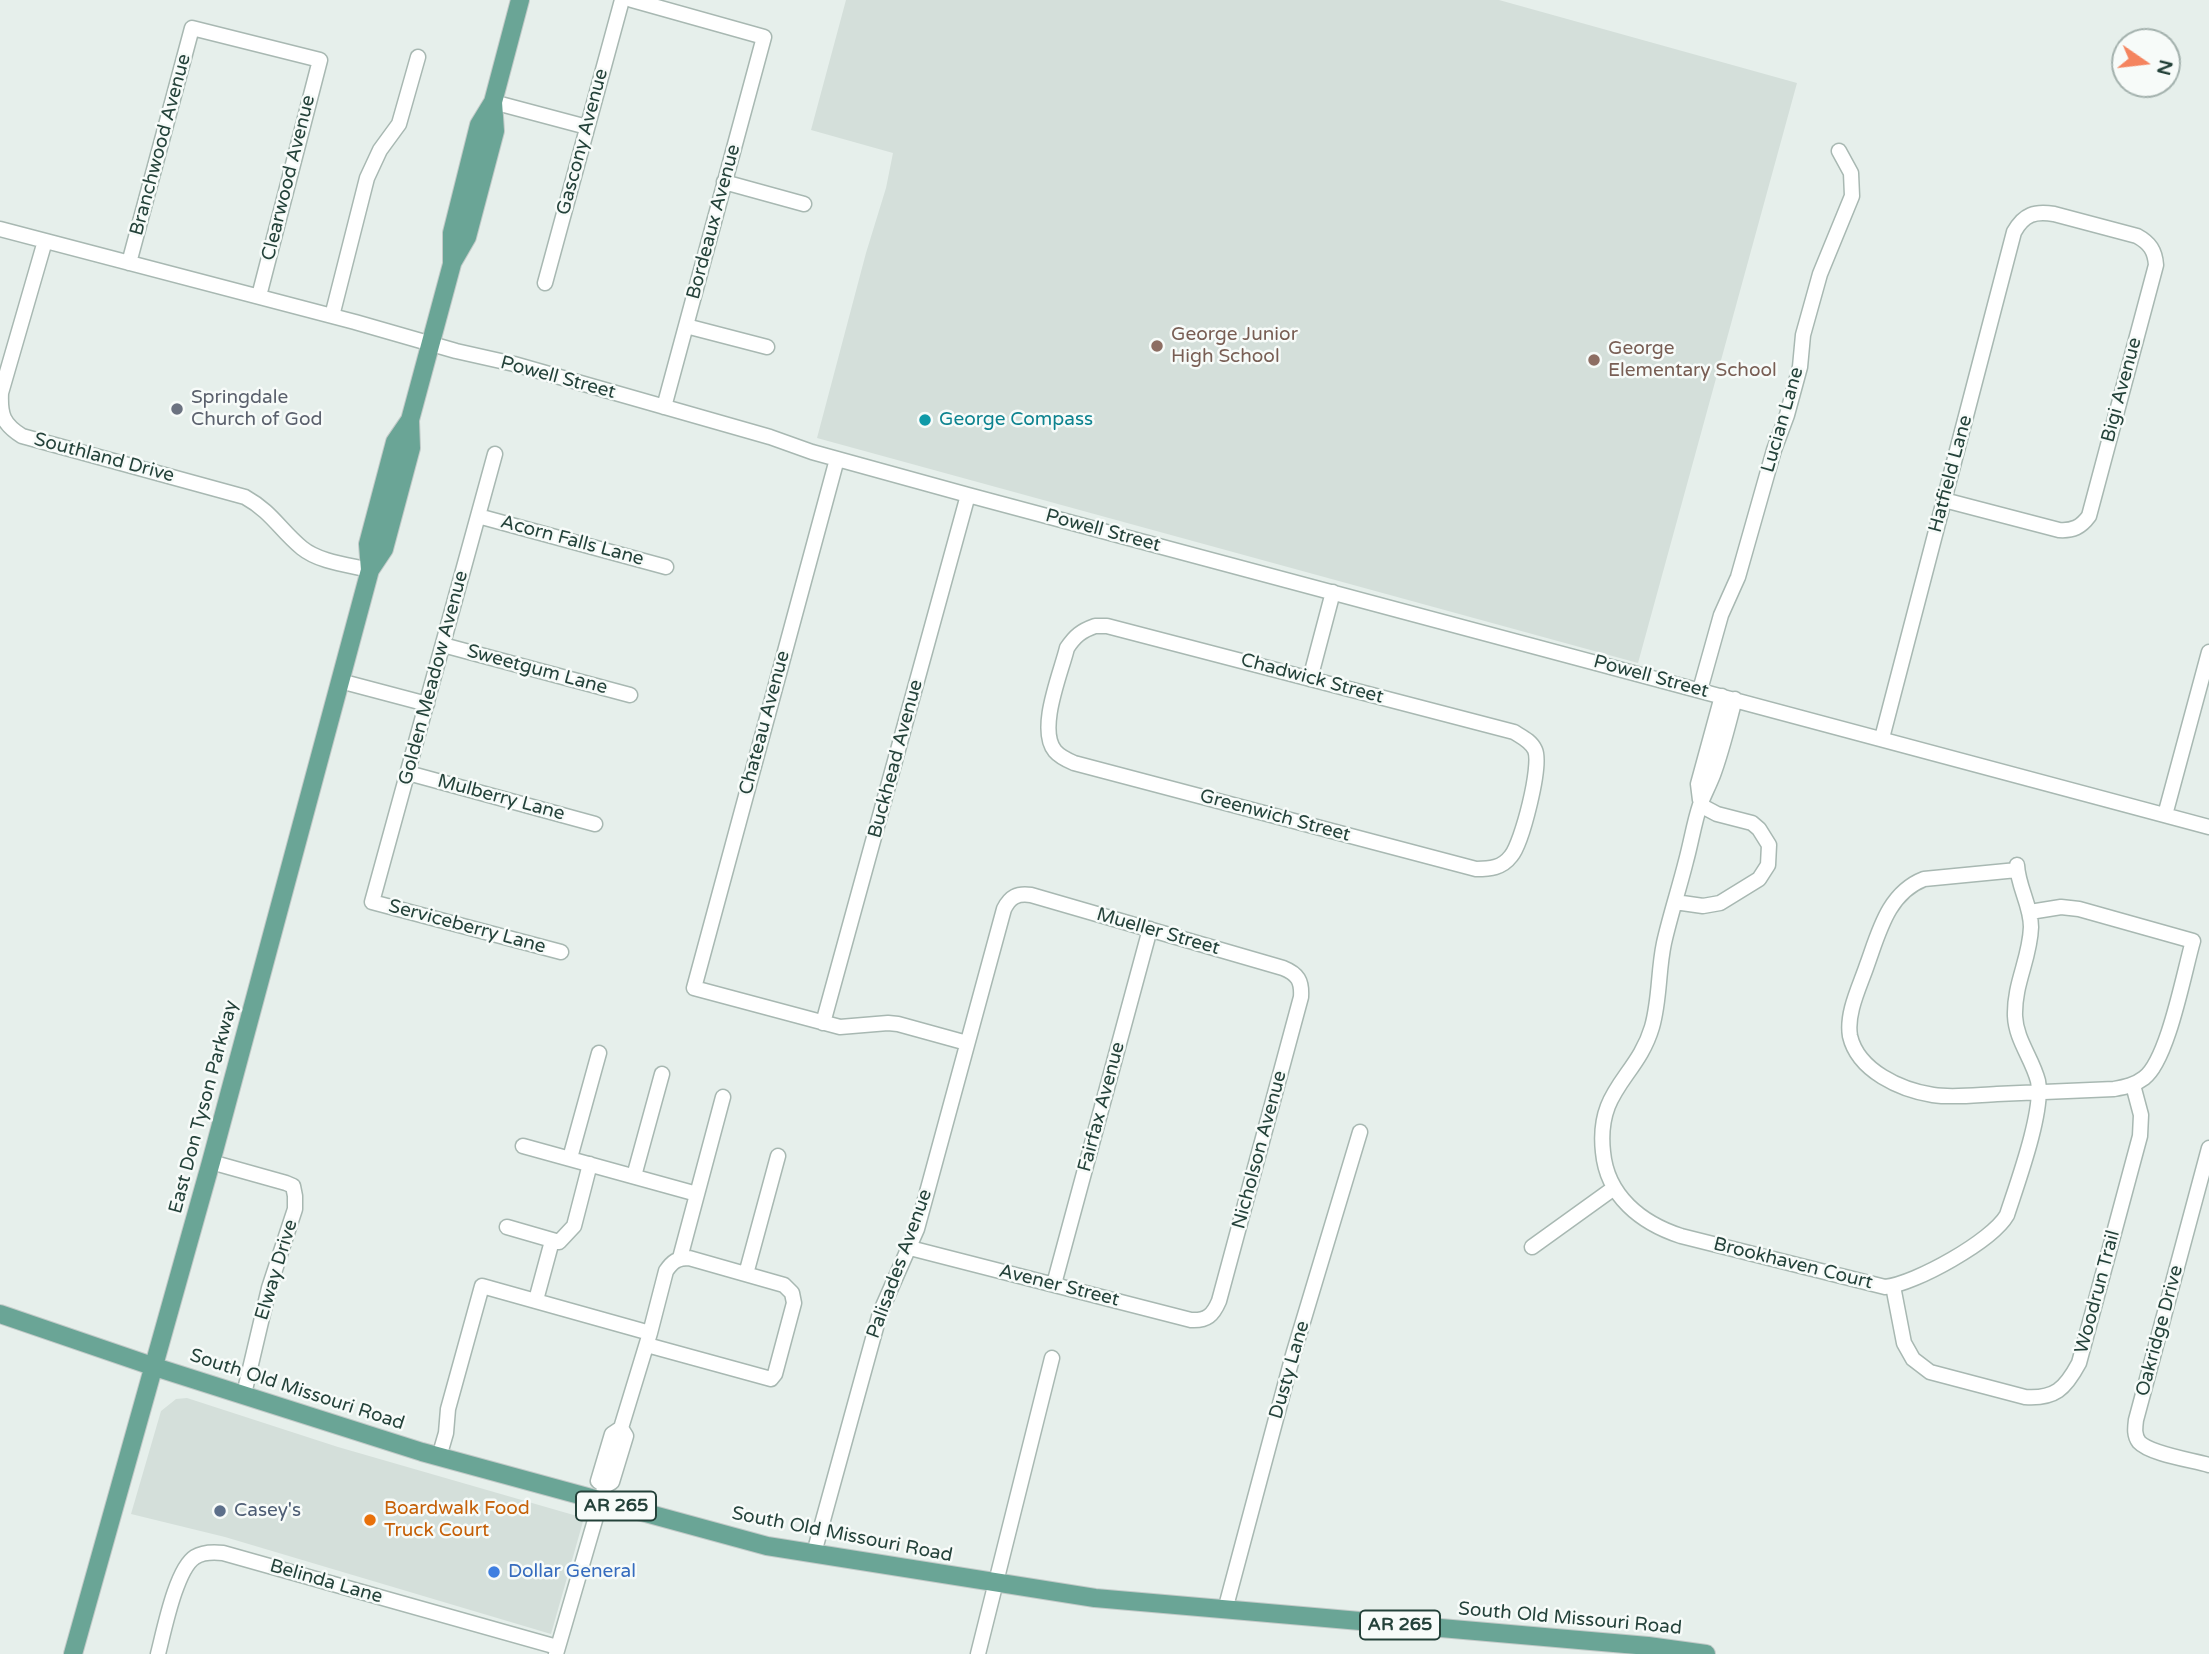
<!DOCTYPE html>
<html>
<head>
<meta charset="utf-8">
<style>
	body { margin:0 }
	#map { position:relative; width:2209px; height:1654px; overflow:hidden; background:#e6efeb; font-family:"Varela Round",sans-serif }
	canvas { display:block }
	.north { position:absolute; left:2111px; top:28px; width:70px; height:70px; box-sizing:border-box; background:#f7fbf9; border:2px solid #a3b1ad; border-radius:50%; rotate:104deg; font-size:19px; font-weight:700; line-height:28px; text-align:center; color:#24423a }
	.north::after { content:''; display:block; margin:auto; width:24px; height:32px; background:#f4845f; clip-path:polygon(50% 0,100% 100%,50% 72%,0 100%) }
</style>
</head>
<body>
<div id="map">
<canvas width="2209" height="1654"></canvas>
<div class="north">N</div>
</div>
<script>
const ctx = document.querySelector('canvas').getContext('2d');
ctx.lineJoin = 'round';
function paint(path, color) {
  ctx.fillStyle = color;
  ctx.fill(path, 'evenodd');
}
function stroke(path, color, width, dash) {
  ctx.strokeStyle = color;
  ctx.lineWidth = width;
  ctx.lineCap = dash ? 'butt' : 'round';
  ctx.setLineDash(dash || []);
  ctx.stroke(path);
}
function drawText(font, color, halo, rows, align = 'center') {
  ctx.font = font + ' "Varela Round",sans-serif';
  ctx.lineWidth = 5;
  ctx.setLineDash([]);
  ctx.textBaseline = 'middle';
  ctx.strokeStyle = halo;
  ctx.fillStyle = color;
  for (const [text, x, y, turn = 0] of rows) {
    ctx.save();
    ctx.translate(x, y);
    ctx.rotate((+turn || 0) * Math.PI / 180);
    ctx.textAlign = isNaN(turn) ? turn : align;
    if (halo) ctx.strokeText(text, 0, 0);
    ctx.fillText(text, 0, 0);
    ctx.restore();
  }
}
paint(new Path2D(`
	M846,0H1499L1797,83L1638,663L817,438L866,253L886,188L893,153L811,130Z
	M187,1398L338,1447L584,1518L551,1634L225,1537L131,1514L161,1411L176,1399Z`), '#d4dfda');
const minor = new Path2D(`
	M632,0L764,37L664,407
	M493,102L587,127
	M724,182L804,204
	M0,229L355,322L456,351L514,364L770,437L812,452L968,495L2209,827
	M45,241L1,393C0,415 3,424 22,436L245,497C272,512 280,530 302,548C319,562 349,565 370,570
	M129,263L192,28L320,60L259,296
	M545,283L622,0
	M332,316L367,178L380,150L399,124L418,57
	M686,326L767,347
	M495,454L372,902L561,952
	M837,459L694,988L840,1027L888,1023L898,1024L967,1043
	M478,516L666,567
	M1095,626H1107L1514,732C1522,737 1531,741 1535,750C1542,765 1522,843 1511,856C1502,868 1490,869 1476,869L1074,763C1067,760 1060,757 1055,751C1037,729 1061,673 1067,648C1075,636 1081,631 1095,626Z
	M443,645L630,695
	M1310,679L1333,592
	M340,681L427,704
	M1700,690L1721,615L1738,577L1774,450L1787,415L1800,367L1803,335L1820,274L1852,196L1851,173L1839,151
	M1735,699C1728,725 1722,751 1713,775C1709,785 1704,795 1700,805C1694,823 1691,843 1686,861C1679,889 1670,916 1664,943C1658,971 1660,999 1652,1027C1637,1078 1596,1089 1603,1152C1607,1196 1641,1223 1681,1236L1885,1287C1915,1284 1992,1241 2007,1215C2017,1184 2044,1111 2038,1081C2032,1058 2016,1040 2015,1016C2014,983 2030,959 2031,927C2031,905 2018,887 2017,865
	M1882,738L2014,232C2024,214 2035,211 2054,214L2137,236C2150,243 2155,251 2156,265L2089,516C2081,527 2073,531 2059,530L1944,500
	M408,773L595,824
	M1700,800L1698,784L1722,696
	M2165,815L2209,652
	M2017,870L1924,879C1888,893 1879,932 1867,965C1860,986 1846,1013 1850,1036C1858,1071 1901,1090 1933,1095C1953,1098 1976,1095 1997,1094C2036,1092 2075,1091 2114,1089C2125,1087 2135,1085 2144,1078C2168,1060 2184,972 2193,941L2079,909L2061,907L2030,912
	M1675,902L1703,906L1720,903L1759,879L1768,865L1769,845L1759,829L1752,823L1717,814L1700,805
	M823,1023L968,495
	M523,1146L697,1194
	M2209,1148L2136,1420C2135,1428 2134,1435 2139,1442C2150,1454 2192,1460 2209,1465
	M570,1158L599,1053
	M211,1162L286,1183L293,1186L295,1196V1209L269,1288L244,1394
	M634,1176L662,1074
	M507,1227L559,1242L574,1226L590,1164
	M1532,1247L1614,1188
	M680,1258L723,1097
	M746,1274L778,1156
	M1054,1284L1150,929
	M1893,1286L1904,1343L1913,1359L1930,1372L2025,1397C2055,1399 2065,1389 2079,1363L2140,1136L2141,1115L2133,1085
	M536,1300L552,1241
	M647,1345L771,1379L775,1374L794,1303L792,1293L784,1285L689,1258C677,1258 672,1262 666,1271L650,1333
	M439,1457L446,1433L448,1409L482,1286L650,1333L621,1428
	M814,1553L880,1313L917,1229L1004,909C1010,897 1017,893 1031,895L1283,968C1298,974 1302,981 1301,997L1219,1301C1213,1315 1207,1321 1191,1320L910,1248
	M1225,1610L1293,1355L1360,1132
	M158,1654C164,1631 176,1569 195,1557C203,1552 214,1552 223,1553L557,1647
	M556,1654L605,1486L612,1482L626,1436L621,1428L612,1434L598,1481L605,1486
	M978,1654L1052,1358`);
const major = new Path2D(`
	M452,263L467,237L495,131L493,102
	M370,570L368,544L395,442L410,420
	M0,1314L155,1367L422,1452L767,1546L1095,1598L1648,1646L1706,1654
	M73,1654L211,1162L370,570L384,549L411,448L410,420L452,264V233L479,125L493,102L520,0`);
stroke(minor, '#a8b8b2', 17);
stroke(major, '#c2cac8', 20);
stroke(minor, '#fff', 14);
stroke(major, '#6aa596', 18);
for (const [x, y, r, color] of [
	[1157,346,7,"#8d6e63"],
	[1594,360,7,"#8d6e63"],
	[177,409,7,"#6b7280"],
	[925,420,7,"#0f9aa8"],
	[220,1511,7,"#5c6f8a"],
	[370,1520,7,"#e8710a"],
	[494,1572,7,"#3f7fe0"]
]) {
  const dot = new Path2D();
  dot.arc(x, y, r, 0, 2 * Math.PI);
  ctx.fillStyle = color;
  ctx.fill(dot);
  stroke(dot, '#f7fbf9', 2.5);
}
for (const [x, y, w] of [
	[616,1506,80],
	[1400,1625,80]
]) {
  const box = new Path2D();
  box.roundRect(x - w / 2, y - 14.5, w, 29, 5);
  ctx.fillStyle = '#f7fbf9';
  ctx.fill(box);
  stroke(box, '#24423a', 2);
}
drawText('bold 18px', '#24423a', null, [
	["AR 265",616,1506],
	["AR 265",1400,1625]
]);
drawText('19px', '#24423a', '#f7fbf9', [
	["Gascony Avenue",583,142,-75],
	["Branchwood Avenue",161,145,-75],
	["Clearwood Avenue",289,178,-76],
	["Bordeaux Avenue",714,222,-75],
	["Powell Street",558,378,15],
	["Bigi Avenue",2122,390,-75],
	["Lucian Lane",1783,420,-74],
	["Southland Drive",104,458,15],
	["Hatfield Lane",1951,474,-75],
	["Powell Street",1103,531,15],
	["Acorn Falls Lane",572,541,15],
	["Sweetgum Lane",537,670,15],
	["Powell Street",1651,677,15],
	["Golden Meadow Avenue",434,678,-75],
	["Chadwick Street",1312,679,15],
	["Chateau Avenue",765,723,-75],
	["Buckhead Avenue",896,759,-75],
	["Mulberry Lane",501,798,15],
	["Greenwich Street",1275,816,15],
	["Serviceberry Lane",467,927,15],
	["Mueller Street",1158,932,16],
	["East Don Tyson Parkway",204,1107,-75],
	["Fairfax Avenue",1102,1107,-75],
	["Nicholson Avenue",1260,1150,-75],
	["Palisades Avenue",900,1264,-70],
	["Brookhaven Court",1793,1264,14],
	["Elway Drive",277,1270,-73],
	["Avener Street",1059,1286,14],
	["Woodrun Trail",2098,1292,-75],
	["Oakridge Drive",2160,1331,-75],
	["Dusty Lane",1290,1370,-74],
	["South Old Missouri Road",297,1390,18],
	["South Old Missouri Road",842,1535,11],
	["Belinda Lane",326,1582,16],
	["South Old Missouri Road",1570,1619,5]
]);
drawText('19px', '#785e54', '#f7fbf9', [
	["George Junior",1171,335],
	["High School",1171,357],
	["George",1608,349],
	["Elementary School",1608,371]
], 'left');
drawText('19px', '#5b616d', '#f7fbf9', [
	["Springdale",191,398],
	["Church of God",191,420]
], 'left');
drawText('19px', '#0d838f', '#f7fbf9', [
	["George Compass",939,420]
], 'left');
drawText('19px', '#c56008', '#f7fbf9', [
	["Boardwalk Food",384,1509],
	["Truck Court",384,1531]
], 'left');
drawText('19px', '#4e5e75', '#f7fbf9', [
	["Casey's",234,1511]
], 'left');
drawText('19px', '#366cbe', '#f7fbf9', [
	["Dollar General",508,1572]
], 'left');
</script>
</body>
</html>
